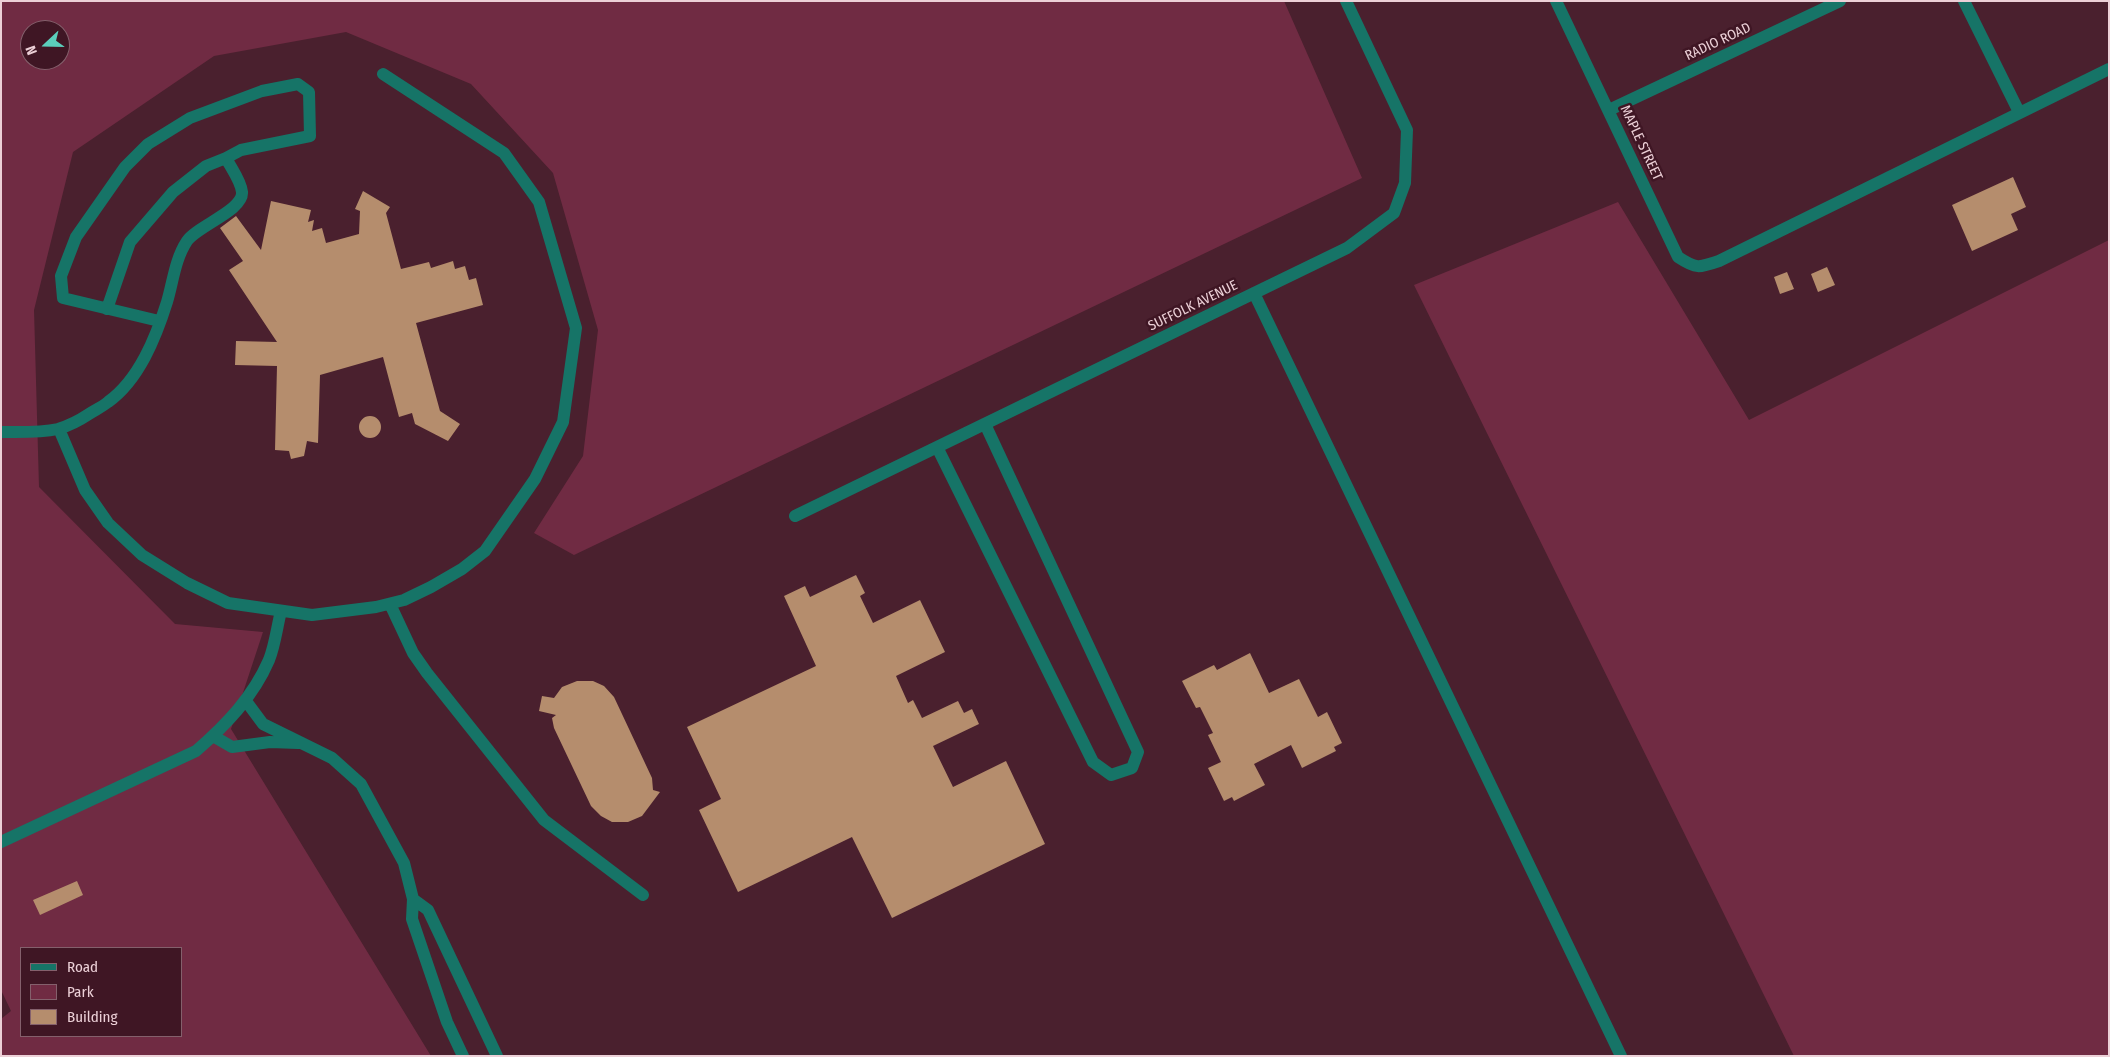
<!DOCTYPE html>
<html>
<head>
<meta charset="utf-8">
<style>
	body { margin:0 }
	#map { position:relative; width:2110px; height:1057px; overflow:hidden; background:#4a202e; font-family:"Fira Sans Condensed",sans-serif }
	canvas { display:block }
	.frame { position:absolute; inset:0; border:2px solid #ecd0d7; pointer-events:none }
	.legend { position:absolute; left:20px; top:947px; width:162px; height:90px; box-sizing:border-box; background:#3f1624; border:1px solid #84606c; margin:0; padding:6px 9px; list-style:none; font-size:15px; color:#ecd0d7 }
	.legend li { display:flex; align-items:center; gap:10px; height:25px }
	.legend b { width:25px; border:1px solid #84606c }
	.north { position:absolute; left:20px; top:20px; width:50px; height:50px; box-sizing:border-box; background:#3f1624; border:1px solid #84606c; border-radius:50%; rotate:249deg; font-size:14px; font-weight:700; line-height:20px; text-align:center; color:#ecd0d7 }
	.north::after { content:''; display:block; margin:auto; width:18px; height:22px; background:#5bcebb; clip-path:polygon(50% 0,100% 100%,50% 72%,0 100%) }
</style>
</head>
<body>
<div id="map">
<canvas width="2110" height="1057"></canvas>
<div class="frame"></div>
<ul class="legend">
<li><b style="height:6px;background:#167467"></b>Road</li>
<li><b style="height:14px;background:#702b43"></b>Park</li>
<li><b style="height:14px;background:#b58d6d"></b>Building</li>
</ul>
<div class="north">N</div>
</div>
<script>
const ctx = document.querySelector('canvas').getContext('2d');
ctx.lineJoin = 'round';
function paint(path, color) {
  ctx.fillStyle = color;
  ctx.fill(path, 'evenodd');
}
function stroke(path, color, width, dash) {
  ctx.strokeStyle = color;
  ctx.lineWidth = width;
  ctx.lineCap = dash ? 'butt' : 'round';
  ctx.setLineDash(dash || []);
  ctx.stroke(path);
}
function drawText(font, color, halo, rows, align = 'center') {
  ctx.font = font + ' "Fira Sans Condensed",sans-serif';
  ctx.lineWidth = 5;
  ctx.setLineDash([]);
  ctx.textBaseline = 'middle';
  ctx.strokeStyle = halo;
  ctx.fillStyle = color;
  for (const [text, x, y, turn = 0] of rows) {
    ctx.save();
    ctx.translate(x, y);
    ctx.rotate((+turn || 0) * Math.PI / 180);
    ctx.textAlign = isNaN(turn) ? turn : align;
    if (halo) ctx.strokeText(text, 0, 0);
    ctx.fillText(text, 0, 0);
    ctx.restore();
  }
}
paint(new Path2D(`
	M1,1H1284L1362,178L574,555L534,533L583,456L598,330L553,173L471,84L346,32L214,56L73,152L34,310L39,487L175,624L263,632L231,729L431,1056H1V1019L11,1011L1,990ZM30,30H60V60H30ZM21,948H181V1036H21Z
	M1618,202L1749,420L2109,240V1056H1794L1414,285Z`), '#702b43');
paint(new Path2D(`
	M2013,177L2026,207L2011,214L2018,230L1972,251L1952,205Z
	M363,191L390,207L386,213L401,269L429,262L431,268L453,261L455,269L465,266L469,280L476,278L483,305L416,323L440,411L460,424L448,441L415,424L412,413L399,417L383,357L320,375L318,443L307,441L304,456L291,459L289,451L275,450L277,366L235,365L236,341L277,342L229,270L243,261L220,228L236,216L261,250L271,201L311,210L308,222L314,220L312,231L322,228L326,243L359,234L360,211L355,209Z
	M1827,267L1835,285L1818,292L1811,274Z
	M1787,272L1794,289L1780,294L1774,277Z
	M359 427a11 11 0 1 1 22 0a11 11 0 1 1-22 0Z
	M856,575L865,593L860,596L873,623L920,600L945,652L896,676L908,703L913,700L922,718L958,701L964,713L972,709L979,724L933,746L953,787L1006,761L1045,844L892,918L852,837L738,892L699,810L721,799L687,727L816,666L784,596L805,586L810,597Z
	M1250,653L1269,693L1299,679L1318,717L1327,712L1342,743L1334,747L1336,751L1302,768L1291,745L1254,764L1265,785L1234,801L1232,797L1224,801L1208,768L1221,762L1208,735L1213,733L1200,707L1196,708L1182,681L1214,665L1217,670Z
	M577,681H593L604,686L614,697L652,778L653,790L660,792L642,816L628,822H612L601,816L591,806L554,728L552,718L556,715L539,711L542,696L554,698L562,687Z
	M77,881L83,895L40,915L33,900Z`), '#b58d6d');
stroke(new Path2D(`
	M1556,1L1678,257C1696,269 1699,268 1719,261L2109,69
	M1964,1L2019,112
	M1609,110L1840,1
	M1254,293L1621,1056
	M107,309L130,242L173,192L206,166L226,158
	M59,429L85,490L108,523L142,555L187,583L228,603L312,615L376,607L404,600L431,587L462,569L485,551L535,479L563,422L576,328L539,202L504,153L383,74
	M1,432C20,432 39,433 58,429C68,426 80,420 89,414C95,410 102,407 108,402C139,380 156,337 167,302C173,282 175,259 187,241C197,226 244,210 242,192C241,181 231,168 226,158L241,150L310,136L309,92L298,84L262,91L190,118L148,144L125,167L76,237L61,276L63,298L159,321
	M937,447L1093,762L1111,775L1132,768L1138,752L985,424
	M795,516L1347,248L1394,213L1405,183L1407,130L1346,1
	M390,604L413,653L427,673L544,820L643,895
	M246,701L263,724L332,758L361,784L404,863L413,899L412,919L447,1022L463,1056
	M213,736L232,747L270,742L298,743
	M1,842L196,751C226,725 253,697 269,660C275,645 277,627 281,611
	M413,899L428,910L497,1056`), '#167467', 12);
drawText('14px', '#ecd0d7', '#3f1624', [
	["RADIO ROAD",1718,42,-25],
	["MAPLE STREET",1641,143,65],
	["SUFFOLK AVENUE",1193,306,-26]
]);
</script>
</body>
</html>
